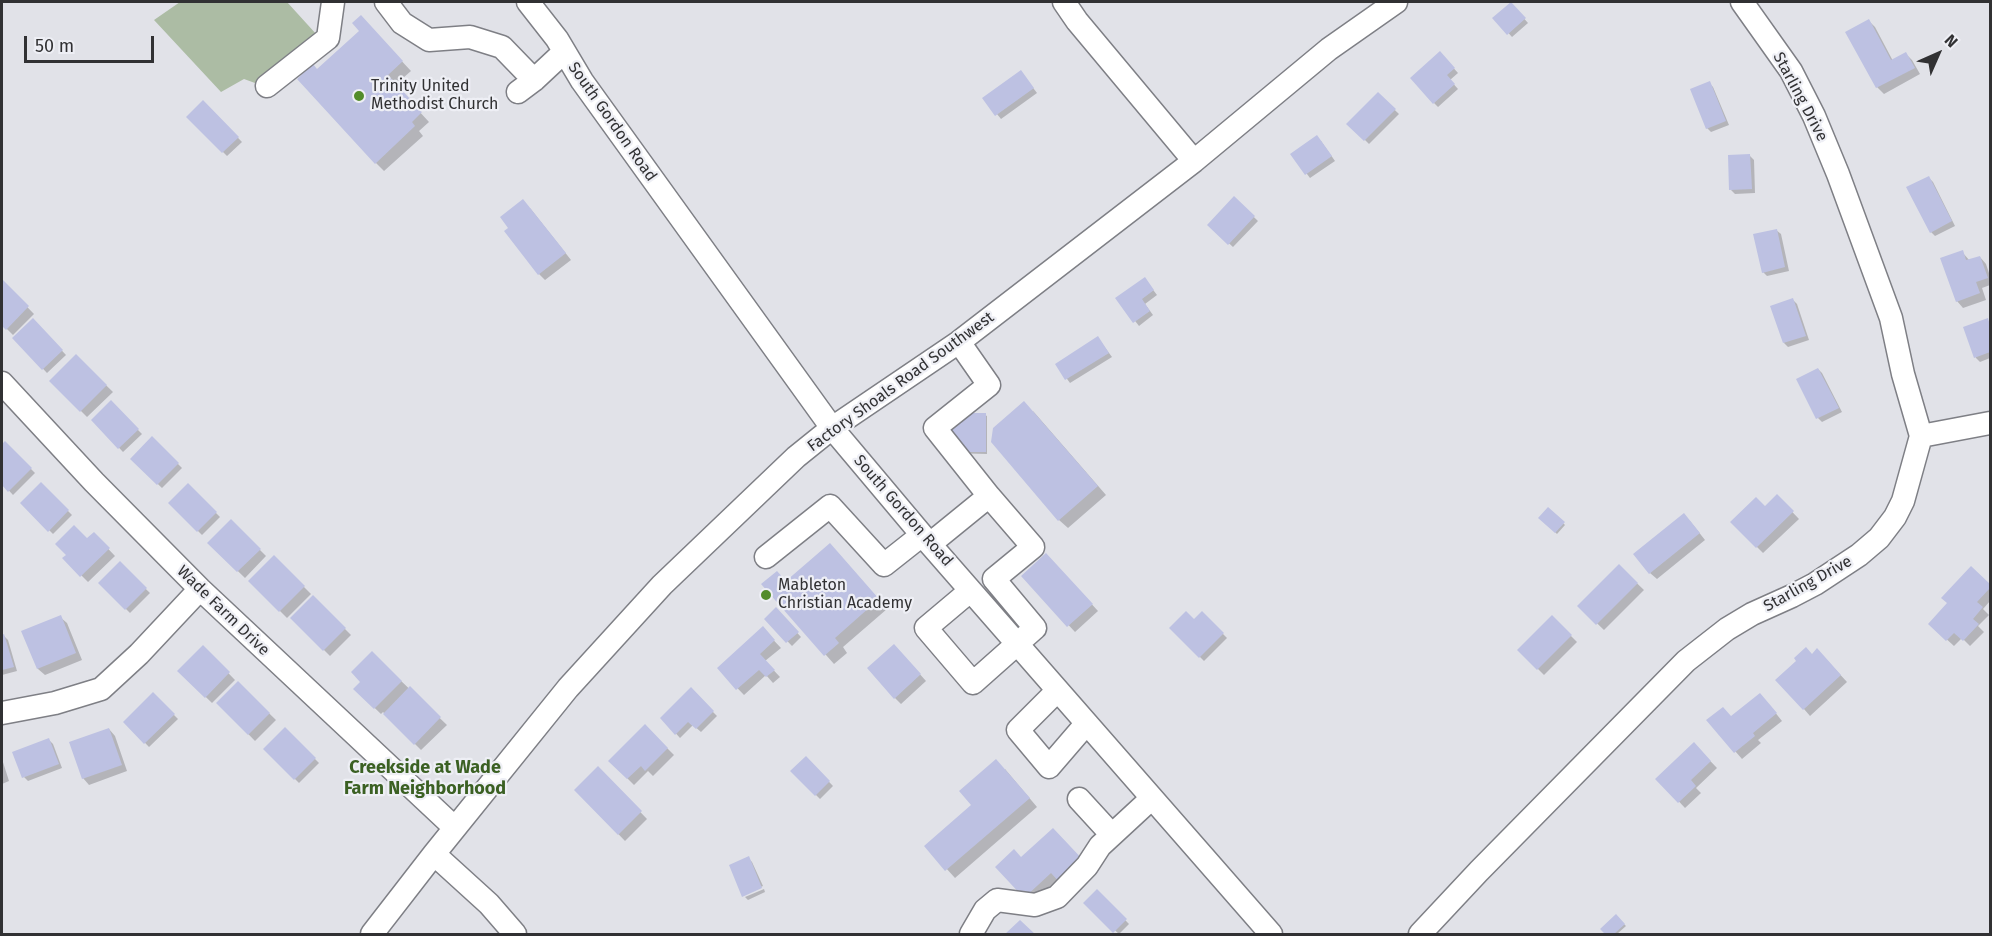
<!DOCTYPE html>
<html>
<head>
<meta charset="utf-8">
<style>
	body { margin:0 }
	#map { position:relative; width:1992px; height:936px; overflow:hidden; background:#e1e2e8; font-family:"Fira Sans",sans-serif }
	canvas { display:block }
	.frame { position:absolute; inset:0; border:3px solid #313133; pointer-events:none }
	.north { position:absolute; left:1908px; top:24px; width:60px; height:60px; -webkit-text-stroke:4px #eeeff5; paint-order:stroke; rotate:45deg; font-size:16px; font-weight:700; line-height:24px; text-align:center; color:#313133 }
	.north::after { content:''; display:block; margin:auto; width:21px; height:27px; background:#313133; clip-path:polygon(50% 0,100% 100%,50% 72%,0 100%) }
	.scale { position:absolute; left:24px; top:36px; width:130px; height:27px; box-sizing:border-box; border:3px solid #313133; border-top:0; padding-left:8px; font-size:18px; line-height:21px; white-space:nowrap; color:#313133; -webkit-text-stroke:4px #eeeff5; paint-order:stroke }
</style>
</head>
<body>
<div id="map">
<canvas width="1992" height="936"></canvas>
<div class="frame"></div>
<div class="north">N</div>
<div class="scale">50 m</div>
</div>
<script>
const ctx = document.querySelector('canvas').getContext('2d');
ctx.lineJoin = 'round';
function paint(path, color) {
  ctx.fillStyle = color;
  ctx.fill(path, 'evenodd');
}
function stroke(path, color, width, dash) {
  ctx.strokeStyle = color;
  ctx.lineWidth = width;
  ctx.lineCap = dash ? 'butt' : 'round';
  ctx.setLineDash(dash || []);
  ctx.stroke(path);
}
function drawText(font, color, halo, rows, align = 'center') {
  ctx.font = font + ' "Fira Sans",sans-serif';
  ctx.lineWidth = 4.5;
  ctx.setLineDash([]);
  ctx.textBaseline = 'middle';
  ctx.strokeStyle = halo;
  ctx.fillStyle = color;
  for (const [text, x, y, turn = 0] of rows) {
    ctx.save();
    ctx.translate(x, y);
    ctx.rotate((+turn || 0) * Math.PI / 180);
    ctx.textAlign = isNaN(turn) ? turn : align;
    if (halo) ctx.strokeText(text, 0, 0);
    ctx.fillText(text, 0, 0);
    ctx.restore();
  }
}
paint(new Path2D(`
	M180,2H287L317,35L255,83L244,79L221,92L154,20Z`), '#acbca4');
paint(new Path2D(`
	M1511,4L1528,23L1512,37L1495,18Z
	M1869,21L1875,27L1893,61L1906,54L1912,60L1920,74L1884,94L1877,87Z
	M369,26L411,71L395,85L429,122L419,131L423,136L384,171L376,163L318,71Z
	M1440,53L1458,73L1450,80L1458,89L1438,107L1434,103Z
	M1024,76L1037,93L1001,119L984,98Z
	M1709,83L1713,87L1729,125L1711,132L1707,128Z
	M1378,94L1399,114L1369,144L1349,124Z
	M203,102L242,142L227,156L188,117Z
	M1321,141L1335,161L1310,178L1292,154Z
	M1750,156L1754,160L1755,193L1735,194L1731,190Z
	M1929,178L1933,182L1955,226L1935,236L1931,232Z
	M1234,198L1258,221L1233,247L1209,225Z
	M530,208L571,260L545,280L539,274Z
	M1776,230L1781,234L1789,271L1767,276L1763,272Z
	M1962,252L1970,261L1980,257L1986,264L1990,276V285L1982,288L1986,300L1963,308L1957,301Z
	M2,281L34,314L13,335L2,324Z
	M1148,283L1157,295L1145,304L1153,315L1139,326L1118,299Z
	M1793,300L1797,304L1809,340L1788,347L1784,343Z
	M33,320L66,355L47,373L14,338Z
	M1987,320L1990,323V358L1980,362L1976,358L1965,328Z
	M1098,338L1112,357L1070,383L1057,365Z
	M76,356L113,392L87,417L51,381Z
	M1818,369L1822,373L1842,412L1822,422L1818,418Z
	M111,403L142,434L123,452L93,420Z
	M1033,411L1106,495L1068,528L1059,520Z
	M985,415L987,416V454L947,453Z
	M152,438L182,468L162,488L132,459Z
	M5,443L35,473L13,495L2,483V446Z
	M41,484L72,515L53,534L22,503Z
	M188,485L220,517L202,535L170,503Z
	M1777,496L1799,519L1763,553L1732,522L1765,508Z
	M1548,509L1565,525L1557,534L1540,518Z
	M231,521L266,556L245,578L209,543Z
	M1690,521L1705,540L1657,579L1650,573Z
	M94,534L115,556L88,582L64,558Z
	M838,553L887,609L843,647L847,653L834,664L763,584L786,583Z
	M274,557L311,594L287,618L250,581Z
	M1052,561L1098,611L1075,632L1023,576Z
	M120,564L150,593L130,613L100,583Z
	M1619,566L1644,590L1604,630L1579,606Z
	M1971,568L1990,586V601L1983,609L1989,615L1978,626L1984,632L1970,646L1962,638L1954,646L1930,624L1949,604Z
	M313,597L351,635L330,656L292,618Z
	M776,610L801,637L792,646L766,619Z
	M1202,613L1227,638L1204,661L1171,628L1194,621Z
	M60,617L67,623L82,660L45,675L38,669L23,632Z
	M1552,617L1577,642L1544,675L1519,650Z
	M762,628L781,648L765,661L780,677L773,683L766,675L744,695L719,669Z
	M2,636H4L8,640L17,671L2,675Z
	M203,647L235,680L212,703L179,671Z
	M900,652L926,681L901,704L895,698Z
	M372,653L447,725L421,750L383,712L381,714L355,689L362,682Z
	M1812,655L1824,657L1847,682L1810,716L1804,709L1798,661Z
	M238,683L276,720L255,741L218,703Z
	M691,690L717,716L701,732L693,725L680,738L662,718Z
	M153,694L178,719L149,747L125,722Z
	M1766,701L1782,721L1758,740L1761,743L1742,759L1708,720L1731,718Z
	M645,726L674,755L653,776L648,771L634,785L610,761Z
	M109,729L115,736L127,771L89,785L83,778Z
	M285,729L319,763L299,783L265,749Z
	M49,740L53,744L62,768L28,781L24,777Z
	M1694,744L1717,768L1696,788L1701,793L1685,808L1658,779Z
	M806,758L833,786L820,799L792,771Z
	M2,759L9,781L2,784Z
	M598,768L647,819L625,841L576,790Z
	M1005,769L1037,807L955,878L926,846L973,806Z
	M1053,830L1058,879L1032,903L1022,859Z
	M748,858L752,862L763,886L743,895Z
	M764,889L765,892L748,900L745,897Z
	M1097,891L1129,924L1119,934L1085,903Z
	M1616,916L1626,926L1617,934H1607L1602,929Z`), '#0003');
paint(new Path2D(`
	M1511,2L1526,18L1507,35L1492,18Z
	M361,15L403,61L388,75L422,112L412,122L415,126L375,164L297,79L313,64L317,69L359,31L352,23Z
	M1869,19L1891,60L1906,52L1915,68L1876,88L1845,32Z
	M1440,51L1455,68L1447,75L1455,84L1433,104L1410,78Z
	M1021,70L1034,88L995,116L982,98Z
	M1710,81L1726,121L1706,129L1690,89Z
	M1378,92L1396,109L1364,141L1346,124Z
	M203,100L239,137L222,153L186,117Z
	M1317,135L1332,156L1305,175L1290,154Z
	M1750,154L1752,189L1729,190L1728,155Z
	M1929,176L1952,221L1930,233L1906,187Z
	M1234,196L1255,216L1228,245L1207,225Z
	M523,199L566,253L538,275L504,231L508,228L500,217Z
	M1777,229L1785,267L1762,273L1753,234Z
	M1963,250L1966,260L1980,256L1988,278L1976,282L1980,293L1956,302L1940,258Z
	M1145,277L1154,290L1142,299L1150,311L1133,323L1115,298Z
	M2,279L29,306L6,330L2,326Z
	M1793,298L1806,336L1783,343L1770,306Z
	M33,318L63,350L42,370L12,338Z
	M1988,318L1990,326V352L1974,358L1963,327Z
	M1098,336L1109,353L1065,380L1055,364Z
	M76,354L107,385L80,412L49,381Z
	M1818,368L1839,408L1816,419L1796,379Z
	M111,400L139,429L118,449L91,420Z
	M1024,401L1098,486L1058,521L991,442L993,428Z
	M944,413H986V452H944Z
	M152,436L179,463L157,485L130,459Z
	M5,441L32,468L8,492L2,485V444Z
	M41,482L69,510L48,532L20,503Z
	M188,483L217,512L197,532L168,503Z
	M1777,494L1794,511L1756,548L1730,522L1756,497L1765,506Z
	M1548,507L1565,522L1555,533L1538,518Z
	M1684,513L1700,533L1649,574L1633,554Z
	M231,519L261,549L237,572L207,543Z
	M74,525L87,538L94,532L110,548L80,577L62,558L66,555L55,544Z
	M830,543L879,599L835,638L839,643L824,656L761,584L777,571L786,581Z
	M1046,553L1093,604L1067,627L1021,576Z
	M274,555L305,586L279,612L248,581Z
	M120,561L147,588L125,610L98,583Z
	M1619,564L1638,583L1596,625L1577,606Z
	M1971,566L1990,584V588L1977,602L1983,607L1973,619L1979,624L1963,641L1954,633L1946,641L1928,624L1947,603L1941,598Z
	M313,595L346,628L323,651L290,618Z
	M776,607L799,632L786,643L764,619Z
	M1186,611L1194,619L1202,611L1224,633L1199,658L1169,628Z
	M61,615L76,653L37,669L21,631Z
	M1552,615L1572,635L1537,670L1517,650Z
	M763,626L775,640L760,654L775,670L766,677L759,670L736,690L717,668Z
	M4,634L14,667L2,670V635Z
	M894,644L921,674L894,699L867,668Z
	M203,645L230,672L205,698L177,671Z
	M1806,647L1812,654L1817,648L1841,675L1803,710L1775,680L1796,661L1794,658Z
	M372,651L402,681L374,709L353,689L360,682L351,672Z
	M238,681L270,713L248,735L216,703Z
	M410,686L441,717L414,745L383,714Z
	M691,687L714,711L696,729L688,722L675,735L660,718Z
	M153,692L175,714L144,744L123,722Z
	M1760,693L1777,713L1753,733L1755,736L1734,753L1706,720L1723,707L1731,716Z
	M645,724L668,748L645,771L641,766L627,779L608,761Z
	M285,727L316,758L294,780L263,749Z
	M109,728L122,765L82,779L69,742Z
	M49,738L59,764L22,778L12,752Z
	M1694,742L1711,761L1691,780L1696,786L1678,803L1655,779Z
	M806,756L830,781L815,796L790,771Z
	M996,759L1030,798L945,871L924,846L971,805L959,791Z
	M598,766L642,811L618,835L574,790Z
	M1053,828L1086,863L1062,885L1051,873L1024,898L995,867L1014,849L1021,857Z
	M749,856L762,888L742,897L729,865Z
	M1097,889L1127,919L1113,933L1083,903Z
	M1616,914L1625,924L1614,934H1605L1600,929Z
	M1020,920L1035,934H1005Z`), '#bdc1e2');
const minor = new Path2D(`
	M386,2L402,23L429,40L470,37L502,47L534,80L518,92
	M528,2L557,39L582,81L832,428L922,535L1271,934
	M1064,2L1077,21L1194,161
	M534,80L564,52
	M267,86L328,38L333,2
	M959,342L989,385L935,428L989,496
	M2,383L94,482L200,589L455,828
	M1921,436L1990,423
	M930,544L989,496L1033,547L994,579L1035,628L973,683L926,628L970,591
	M766,557L830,506L884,565L922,535
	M1057,691L1018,730L1049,767L1086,724
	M2,713L55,703L101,689L139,654L200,589
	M1079,799L1112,835
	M434,854L489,904L515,934
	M372,934L434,854L568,688L662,585L796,457L832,428L959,342L1194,161L1329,49L1396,2
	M971,934L985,910L997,900L1035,905L1057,897L1087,866L1100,846L1152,798
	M1420,934L1479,871L1686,661L1727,629L1752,614L1792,596L1815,584L1859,555L1879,538L1895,517L1903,501L1921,436L1903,374L1891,318L1838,174L1814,116L1791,71L1742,2`);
stroke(minor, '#7e7f85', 25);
stroke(minor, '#fff', 22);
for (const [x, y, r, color] of [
	[359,96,6,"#528c2a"],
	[766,595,6,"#528c2a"]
]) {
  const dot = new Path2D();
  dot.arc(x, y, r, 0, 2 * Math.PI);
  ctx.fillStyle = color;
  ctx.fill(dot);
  stroke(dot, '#eeeff5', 2);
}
drawText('16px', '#313133', '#eeeff5', [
	["Trinity United",371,87],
	["Methodist Church",371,105],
	["Mableton",778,586],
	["Christian Academy",778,604]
], 'left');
drawText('16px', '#313133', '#eeeff5', [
	["Starling Drive",1800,97,62],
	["South Gordon Road",612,122,55],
	["Factory Shoals Road Southwest",901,382,-36],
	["South Gordon Road",903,511,49],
	["Starling Drive",1808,584,-29],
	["Wade Farm Drive",223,611,44]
]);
drawText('bold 18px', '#3b6023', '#eeeff5', [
	["Creekside at Wade",425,768],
	["Farm Neighborhood",425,789]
]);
</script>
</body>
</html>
